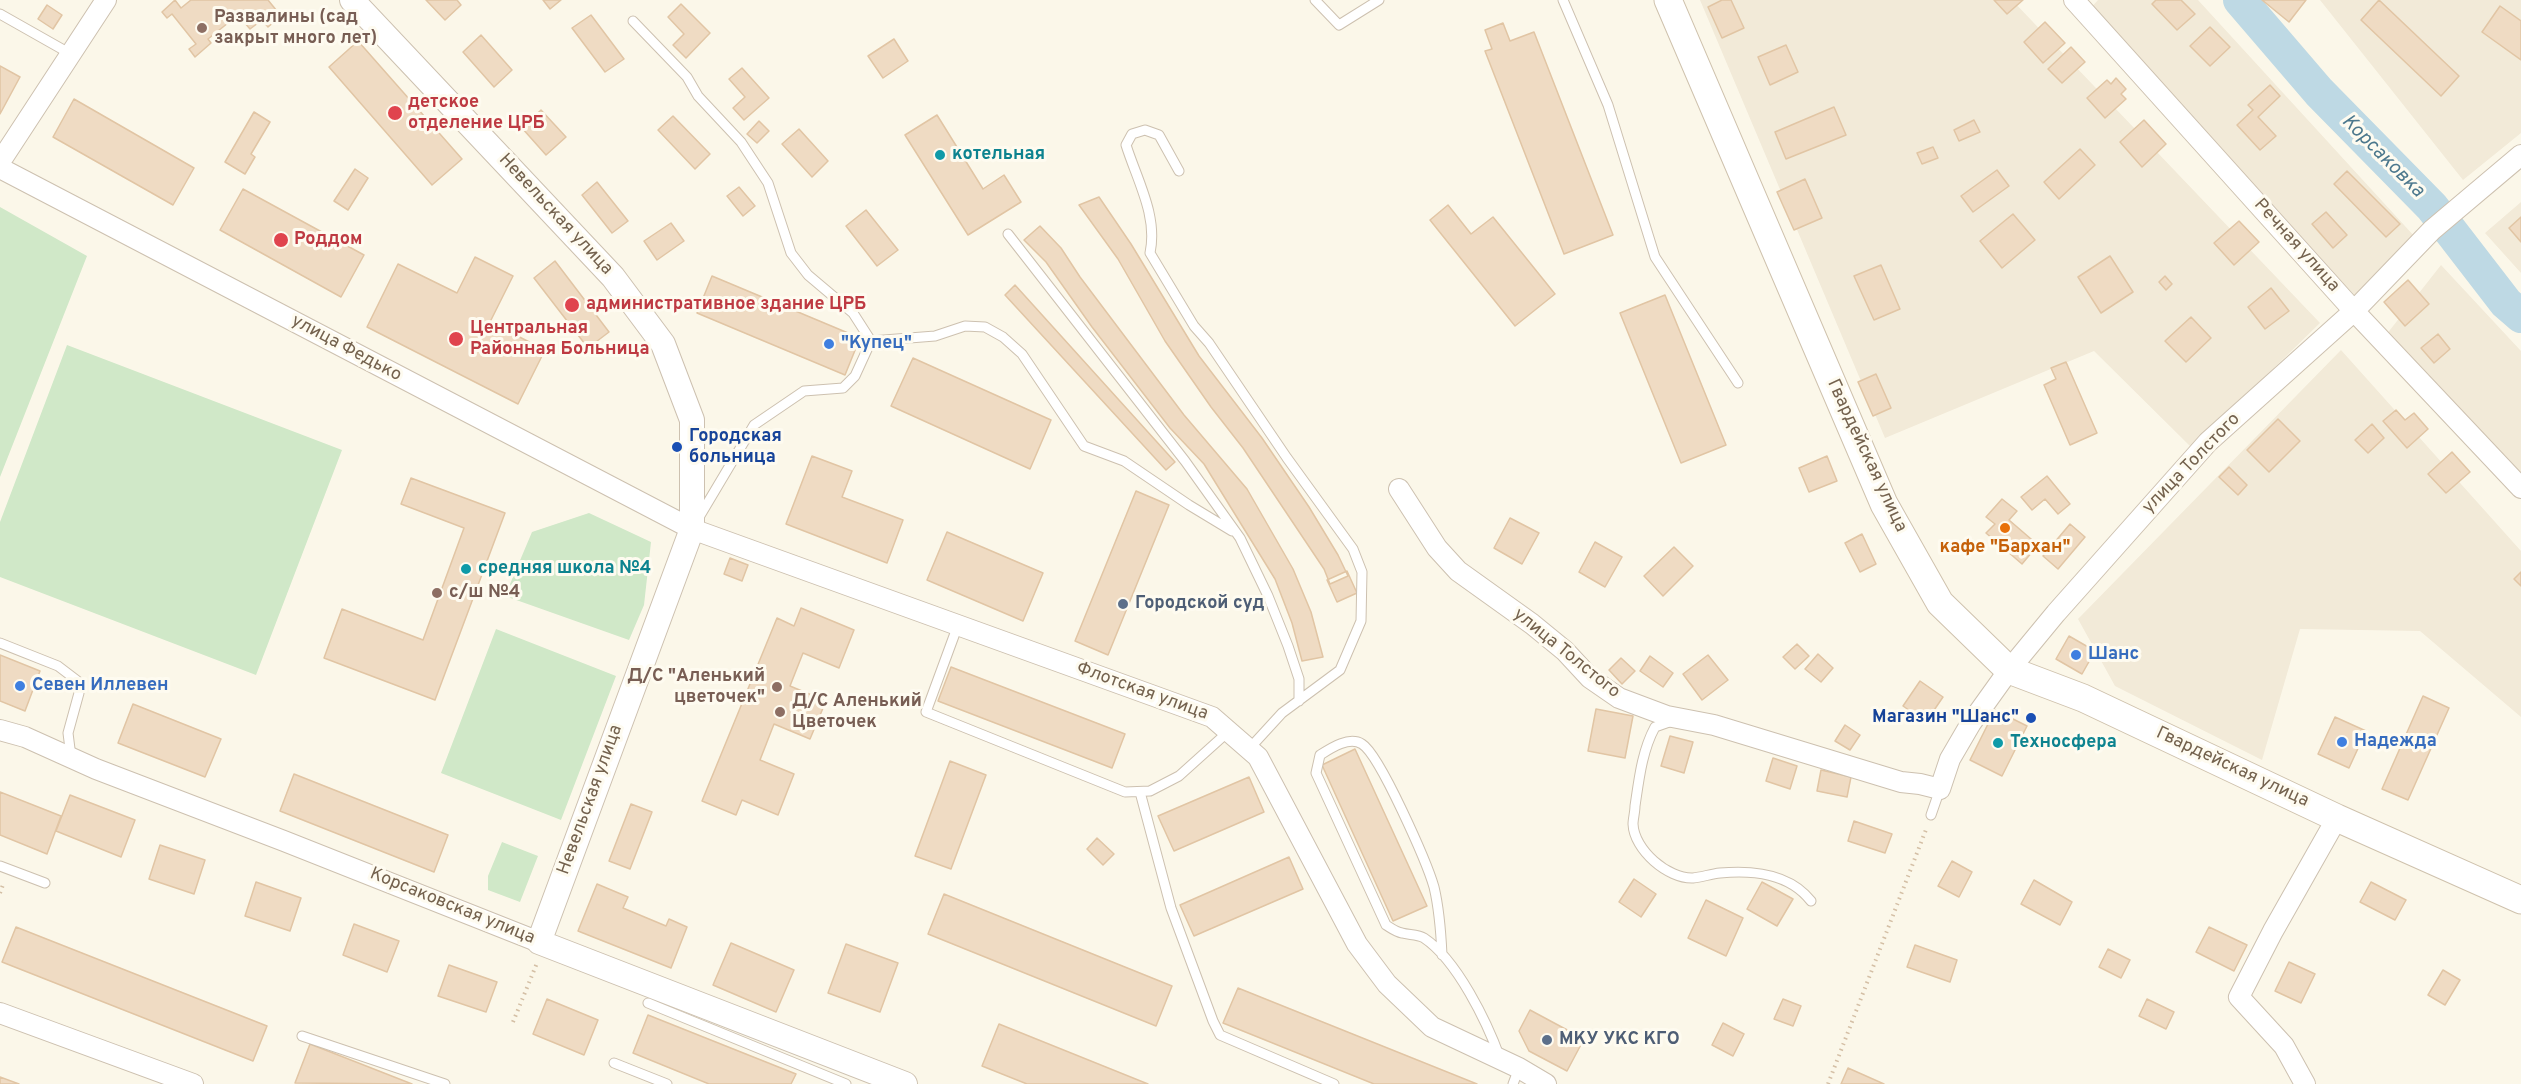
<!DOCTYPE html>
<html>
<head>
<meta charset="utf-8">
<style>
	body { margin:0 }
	canvas { display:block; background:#fbf7e9 }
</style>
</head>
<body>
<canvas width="2521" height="1084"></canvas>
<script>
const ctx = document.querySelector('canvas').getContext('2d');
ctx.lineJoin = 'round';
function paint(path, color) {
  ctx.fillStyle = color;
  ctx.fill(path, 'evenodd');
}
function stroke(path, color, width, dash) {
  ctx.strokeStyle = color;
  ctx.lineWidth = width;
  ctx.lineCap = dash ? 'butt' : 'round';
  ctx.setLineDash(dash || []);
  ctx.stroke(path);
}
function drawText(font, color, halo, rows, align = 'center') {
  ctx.font = font + ' Overpass,sans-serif';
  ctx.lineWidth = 6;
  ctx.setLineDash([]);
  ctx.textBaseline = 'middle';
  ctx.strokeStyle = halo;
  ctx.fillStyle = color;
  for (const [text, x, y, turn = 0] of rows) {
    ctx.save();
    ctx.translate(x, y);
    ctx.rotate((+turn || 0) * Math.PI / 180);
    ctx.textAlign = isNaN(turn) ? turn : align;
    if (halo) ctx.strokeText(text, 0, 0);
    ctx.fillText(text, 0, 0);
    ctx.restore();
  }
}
paint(new Path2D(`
	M1700,0H2012L2320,323L2192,448L2094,351L1885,438Z
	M2098,0H2198L2415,237L2362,303L2087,12Z
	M2320,0H2521V133L2463,180Z
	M2521,202V273L2485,233Z
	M2441,265L2521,351V485L2386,335Z
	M2341,350L2521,551V717L2420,631L2300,629L2262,760L2115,686L2078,619Z`), '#f2ead8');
paint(new Path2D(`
	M0,207L87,256L0,477Z
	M67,345L342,450L256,675L0,577V522Z
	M589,513L651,542L644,605L629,640L505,596L532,532Z
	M496,629L616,676L561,820L441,773Z
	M502,842L538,856L520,902L488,890V876Z`), '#d0e8c8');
stroke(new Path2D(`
	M2240,0L2319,92L2432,207L2506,303L2521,316`), '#bed9e4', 34);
const building = new Path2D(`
	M175,0L181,8L191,0H268L281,16L268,27L262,20L250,29L238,15L208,39L211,43L195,57L189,49L196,44L172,14L167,18L162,12Z
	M426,0H457L461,5L445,20Z
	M543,0H561L550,9Z
	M1722,0H1731L1744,28L1722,38L1708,7Z
	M1994,0H2023L2007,14Z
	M2156,0H2181L2195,14L2177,30L2152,4Z
	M2262,0H2306L2289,22Z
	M2379,0L2459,76L2441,96L2361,20Z
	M681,4L710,33L686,58L673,45L684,34L668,17Z
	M47,5L62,15L53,29L38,19Z
	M2500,6L2521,21V60L2482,32Z
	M591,15L624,59L605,72L572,28Z
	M2045,22L2065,43L2043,63L2024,42Z
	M1503,23L1510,41L1534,32L1613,235L1564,254L1485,51L1492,49L1485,30Z
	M2210,27L2230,47L2210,66L2190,46Z
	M481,35L512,70L494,87L463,52Z
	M894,39L908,61L883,78L868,56Z
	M358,41L462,159L432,185L329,67Z
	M1786,45L1798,72L1770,85L1758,57Z
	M2071,47L2085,62L2062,83L2048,69Z
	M0,66L20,77L0,114Z
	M742,68L769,98L744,120L733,108L745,97L729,79Z
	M2116,78L2126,89L2121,94L2126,99L2105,118L2087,98L2107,80L2111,84Z
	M2270,85L2280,96L2258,117L2276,136L2260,150L2237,125L2253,110L2248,105Z
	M74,99L194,168L173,205L53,137Z
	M1834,107L1846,135L1786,159L1775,132Z
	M541,110L566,137L546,155L522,128Z
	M254,112L270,122L251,154L255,157L245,174L225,162Z
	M937,115L983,189L1004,175L1021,202L968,235L905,135Z
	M673,116L710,154L695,169L658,130Z
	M1974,120L1980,132L1959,141L1954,130Z
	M2144,120L2166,144L2142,167L2120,142Z
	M759,121L769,131L757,143L747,134Z
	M799,129L828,161L812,177L782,144Z
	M1933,147L1938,158L1922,164L1917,153Z
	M2080,149L2095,165L2059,199L2044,182Z
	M355,169L368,178L348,210L334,201Z
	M1997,170L2009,186L1973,212L1961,196Z
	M2347,171L2400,224L2386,237L2334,184Z
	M1805,179L1822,218L1794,230L1777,192Z
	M597,182L628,221L612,233L582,195Z
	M739,187L755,206L743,216L727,196Z
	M243,189L364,255L341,297L220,230Z
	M1099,197L1131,244L1199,356L1262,438L1309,507L1338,555L1348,576L1330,584L1324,569L1243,448L1211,407L1165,341L1118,259L1079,205Z
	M1448,205L1471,234L1493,217L1555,294L1515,326L1430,220Z
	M866,210L898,250L877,266L846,226Z
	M2326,212L2347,235L2333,248L2312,224Z
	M2013,214L2035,240L2002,268L1980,241Z
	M2521,217V242L2509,228Z
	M2239,221L2259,242L2234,265L2214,243Z
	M671,223L684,241L657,260L644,241Z
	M1040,226L1061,248L1080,277L1184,415L1247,489L1293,569L1311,612L1323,657L1302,661L1292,623L1275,579L1204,464L1170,428L1092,327L1046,262L1024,240Z
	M2110,256L2133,292L2101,313L2078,277Z
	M475,257L513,276L490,322L545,350L518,404L367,327L398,264L457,293Z
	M555,261L609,332L588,348L534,278Z
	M1881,265L1900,309L1874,320L1854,276Z
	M712,276L860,338L845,375L697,313Z
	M2165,276L2172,284L2166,290L2159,282Z
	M2408,280L2429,304L2405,326L2384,302Z
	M1015,285L1175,462L1166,470L1005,295Z
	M2271,288L2289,311L2265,329L2248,307Z
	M1665,295L1726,445L1681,463L1620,313Z
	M2191,317L2211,338L2186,362L2165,341Z
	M2438,334L2450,349L2434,363L2421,348Z
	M913,358L1051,420L1030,469L891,406Z
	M2066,362L2097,433L2070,445L2044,385L2056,379L2051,368Z
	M1876,374L1891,408L1873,416L1858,382Z
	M2396,410L2405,420L2414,413L2428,429L2407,448L2383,421Z
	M2278,419L2300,441L2269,472L2247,450Z
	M2372,424L2384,438L2368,453L2355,440Z
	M2452,452L2470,472L2446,493L2428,474Z
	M812,456L852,471L842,497L903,520L887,563L786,524Z
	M1827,456L1837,481L1809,492L1799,468Z
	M2229,467L2247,485L2238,495L2219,477Z
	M2047,476L2070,504L2058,514L2045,499L2032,510L2021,497Z
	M411,478L505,513L435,700L324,658L342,609L423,640L464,528L401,504Z
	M1136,491L1169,505L1108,655L1075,641Z
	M2002,499L2017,511L2009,520L2038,545L2022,564L1986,533L1995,524L1986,517Z
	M1510,518L1539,533L1522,564L1494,548Z
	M2070,524L2085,537L2058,569L2043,556Z
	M947,532L1043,573L1023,621L927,580Z
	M1862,534L1876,564L1860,572L1845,543Z
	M1595,542L1622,557L1605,587L1579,572Z
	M1674,547L1693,566L1663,596L1644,576Z
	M730,558L748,565L742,581L724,574Z
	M1347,571L1357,593L1337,602L1327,580Z
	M2521,572V586L2514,579Z
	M801,608L854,630L839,668L803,653L790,686L826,701L810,739L774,724L760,760L794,774L778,815L742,800L736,815L702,801L777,618L794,626Z
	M2069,636L2095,651L2082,674L2056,659Z
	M1797,644L1809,656L1795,669L1783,657Z
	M1818,654L1833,668L1821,682L1805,669Z
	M0,655L40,671L25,711L0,701Z
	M1708,655L1728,680L1702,700L1683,674Z
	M1650,656L1673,673L1663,687L1640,671Z
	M1621,658L1635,671L1622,684L1609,670Z
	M951,667L1125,734L1112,768L938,701Z
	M1920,681L1943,697L1926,722L1903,706Z
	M2423,696L2449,708L2408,800L2382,789Z
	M133,704L221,739L205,777L118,743Z
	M1596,709L1633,716L1625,758L1588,751Z
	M1995,710L2027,726L2002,776L1970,760Z
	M2335,717L2366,731L2349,768L2318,754Z
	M1845,725L1860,735L1850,750L1835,741Z
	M1670,736L1693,742L1684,773L1661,766Z
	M1355,749L1427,906L1393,921L1322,765Z
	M1773,758L1797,766L1790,789L1766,781Z
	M950,761L986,775L951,869L915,856Z
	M1821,770L1851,777L1847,797L1817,791Z
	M294,774L448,835L434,872L280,811Z
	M1249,777L1264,812L1174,851L1158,816Z
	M0,792L61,816L47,854L0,835Z
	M70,795L135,820L121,857L56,831Z
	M631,804L652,812L630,869L609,861Z
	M1854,821L1892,834L1885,853L1848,841Z
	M1097,838L1114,854L1103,865L1087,849Z
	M160,845L205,860L194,894L149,879Z
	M1289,857L1303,889L1194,936L1180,905Z
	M1952,861L1972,872L1959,897L1938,886Z
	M1634,879L1656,894L1641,917L1619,902Z
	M2034,880L2072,902L2060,925L2021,904Z
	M256,882L301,898L290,931L245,916Z
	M1762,882L1793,899L1777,926L1747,909Z
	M2371,882L2406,900L2395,920L2360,902Z
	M597,884L628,897L623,908L666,926L669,919L687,927L671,968L578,931Z
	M944,894L1172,986L1156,1026L928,934Z
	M1706,900L1743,918L1726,956L1688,938Z
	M354,924L399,941L387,972L343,955Z
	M16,927L267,1026L253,1061L2,962Z
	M2209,927L2247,945L2234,971L2196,952Z
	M731,943L794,970L776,1012L713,985Z
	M846,944L898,963L880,1012L828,993Z
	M1915,945L1957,960L1950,982L1907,967Z
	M2108,949L2130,960L2121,978L2099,967Z
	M2289,962L2315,974L2301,1003L2275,991Z
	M449,965L497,982L486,1012L438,996Z
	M2443,970L2460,980L2445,1005L2428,995Z
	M1238,988L1477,1084H1374L1223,1023Z
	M547,999L598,1020L584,1055L533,1034Z
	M1783,999L1801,1006L1793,1026L1774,1019Z
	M2147,999L2174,1012L2166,1029L2139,1016Z
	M1530,1010L1584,1039L1567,1071L1529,1051L1519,1031Z
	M648,1015L796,1074L791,1084H709L633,1053Z
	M1723,1023L1744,1034L1733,1056L1712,1045Z
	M999,1024L1148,1084H1027L982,1066Z
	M310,1044L412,1084L295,1083Z
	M1848,1068L1884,1084H1841Z
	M0,1077L19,1084H0Z`);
paint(building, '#efdbc3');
stroke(building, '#e1c5a4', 1.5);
const service = new Path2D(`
	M1315,0L1339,25L1379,0
	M1563,0L1608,105L1655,257L1738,383
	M0,14L69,53
	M633,21L687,77L698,96L741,142L768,183L791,253L808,275L853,313L871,341L855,376L843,388L804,391L754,425L698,519
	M1179,171L1159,135L1145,130L1132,134L1126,145C1137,180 1158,216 1150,253L1194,326L1209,343L1287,458L1353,549L1362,572L1361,621L1340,670L1282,713L1249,749
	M1008,234L1185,461L1240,538L1268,596L1288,646L1299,679V701
	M871,341L935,336L965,326L985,327L1003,337L1022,354L1084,446L1124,461L1189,505L1232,531
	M958,625L926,712L1125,792L1150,791L1179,776L1229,731
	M0,643L58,666L79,682V693L68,733L71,757
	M1672,721L1655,727C1642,751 1639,779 1635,806C1635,812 1633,819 1633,824C1634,850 1668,879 1693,878C1702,877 1711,874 1720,873C1753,870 1789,873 1811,901
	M1140,792L1171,908L1213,1021L1220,1035L1334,1084
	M1931,815L1940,789
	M0,866L45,883
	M1442,955C1441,933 1439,908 1434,887C1427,863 1380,755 1362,744C1349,736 1331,748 1320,755L1316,773L1386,925C1391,928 1396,932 1402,933C1409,935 1418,934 1424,938C1457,960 1487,1022 1500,1058
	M648,1003L846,1084
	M302,1036L445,1084
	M614,1063L667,1084
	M1513,1084L1519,1068`);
const minor = new Path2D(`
	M2074,0L2354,311L2521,488
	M0,162L106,0
	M0,168L692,529L1212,717L1258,757L1357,944L1387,984L1432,1027L1519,1068L1546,1084
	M1399,489L1437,548L1458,571L1532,624L1565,651L1590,678L1619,698L1667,716L1714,725L1901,782L1920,784L1940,789L1950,759L1971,723L2009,670L2056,613L2208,442L2354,311L2432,230L2521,155
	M0,730L25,737L96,769L284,841L539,942
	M0,1013L193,1084
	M2305,1084L2284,1046L2239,997L2273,931L2337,818`);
const tertiary = new Path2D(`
	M352,0L613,277L663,344L692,420V529L539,942L905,1084`);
const secondary = new Path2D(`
	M1668,0L1884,504L1940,603L2009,670L2083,698L2337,818L2521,900`);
stroke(service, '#cdc1b0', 11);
stroke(minor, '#cdc1b0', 22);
stroke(tertiary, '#cdc1b0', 26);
stroke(secondary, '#cfc2ad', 29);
stroke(new Path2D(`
	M0,893L4,882
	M513,1022L537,963
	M1828,1084L1927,827`), '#d4bfa5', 4, [1.5, 4.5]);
stroke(service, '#fff', 9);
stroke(minor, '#fff', 20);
stroke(tertiary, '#fff', 24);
stroke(secondary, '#fff', 27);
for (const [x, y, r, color] of [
	[202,28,6,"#8d6e63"],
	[395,113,8,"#e0444e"],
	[940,155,6,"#0f9aa8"],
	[281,240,8,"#e0444e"],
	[572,305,8,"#e0444e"],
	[456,339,8,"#e0444e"],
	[829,344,6,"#3f7fe0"],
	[677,447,6,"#1a4fb4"],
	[2005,528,6,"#e8710a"],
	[466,569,6,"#0f9aa8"],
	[437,593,6,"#8d6e63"],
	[1123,604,6,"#5c6f8a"],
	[2076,655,6,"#3f7fe0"],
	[20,686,6,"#3f7fe0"],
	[777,687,6,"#8d6e63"],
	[780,712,6,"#8d6e63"],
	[2031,718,6,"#1a4fb4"],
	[2342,742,6,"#3f7fe0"],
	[1998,743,6,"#0f9aa8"],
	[1547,1040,6,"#5c6f8a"]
]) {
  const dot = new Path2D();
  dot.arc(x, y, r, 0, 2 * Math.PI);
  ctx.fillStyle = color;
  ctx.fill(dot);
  stroke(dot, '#fefbf0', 2);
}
drawText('bold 18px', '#785e54', '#fefbf0', [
	["Развалины (сад",214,18],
	["закрыт много лет)",214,39],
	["с/ш №4",449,593],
	["Д/С \"Аленький",765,677,"right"],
	["цветочек\"",765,698,"right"],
	["Д/С Аленький",792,702],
	["Цветочек",792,723]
], 'left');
drawText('bold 18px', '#be3a42', '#fefbf0', [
	["детское",408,103],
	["отделение ЦРБ",408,124],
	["Роддом",294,240],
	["административное здание ЦРБ",586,305],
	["Центральная",470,329],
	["Районная Больница",470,350]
], 'left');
drawText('bold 18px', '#0d838f', '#fefbf0', [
	["котельная",952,155],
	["средняя школа №4",478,569],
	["Техносфера",2010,743]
], 'left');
drawText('18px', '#74624e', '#fefbf0', [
	["Невельская улица",555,215,47],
	["Речная улица",2296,246,48],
	["улица Федько",346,349,28],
	["Гвардейская улица",1866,456,65],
	["улица Толстого",2192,464,-46],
	["улица Толстого",1566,654,39],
	["Флотская улица",1142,692,20],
	["Гвардейская улица",2232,768,25],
	["Невельская улица",591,800,-70],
	["Корсаковская улица",452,907,22]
]);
drawText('bold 18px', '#366cbe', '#fefbf0', [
	["\"Купец\"",841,344],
	["Шанс",2088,655],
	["Севен Иллевен",32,686],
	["Надежда",2354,742]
], 'left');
drawText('bold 18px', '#164399', '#fefbf0', [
	["Городская",689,437],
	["больница",689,458],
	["Магазин \"Шанс\"",2019,718,"right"]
], 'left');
drawText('bold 18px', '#c56008', '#fefbf0', [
	["кафе \"Бархан\"",2005,548]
]);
drawText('bold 18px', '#4e5e75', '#fefbf0', [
	["Городской суд",1135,604],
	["МКУ УКС КГО",1559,1040]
], 'left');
drawText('italic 20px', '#4c788d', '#fefbf0', [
	["Корсаковка",2382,157,45]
]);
</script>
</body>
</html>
